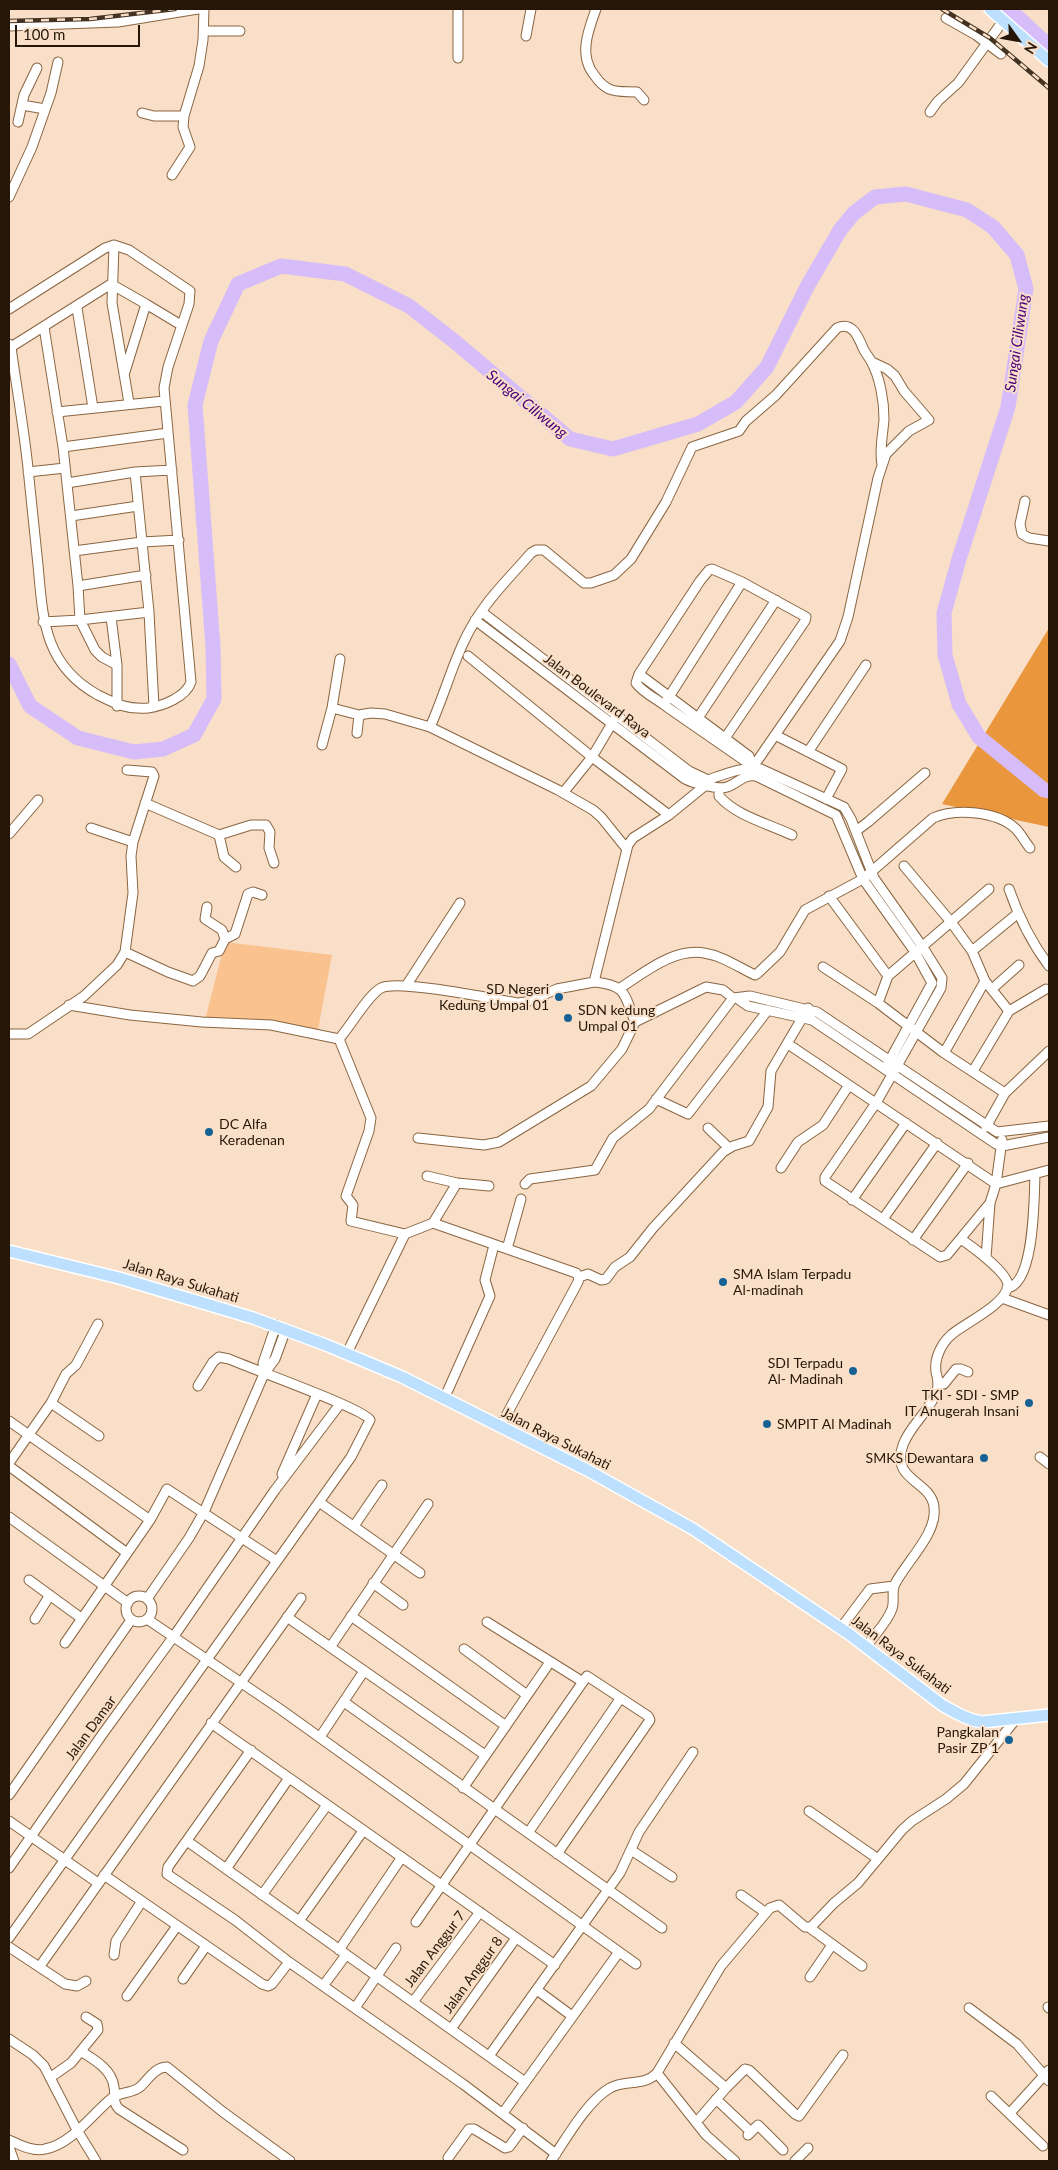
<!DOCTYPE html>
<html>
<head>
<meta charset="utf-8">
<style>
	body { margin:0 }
	#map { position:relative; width:1058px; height:2170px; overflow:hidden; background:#f9dfc8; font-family:Lato,sans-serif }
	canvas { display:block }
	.frame { position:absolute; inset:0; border:10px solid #251607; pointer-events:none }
	.north { position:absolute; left:993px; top:15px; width:50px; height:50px; -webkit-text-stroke:4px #f9dfc8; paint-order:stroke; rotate:122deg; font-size:14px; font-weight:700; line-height:20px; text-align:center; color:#251607 }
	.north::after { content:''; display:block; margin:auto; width:18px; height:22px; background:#251607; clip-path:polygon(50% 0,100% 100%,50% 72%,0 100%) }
	.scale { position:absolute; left:15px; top:25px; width:125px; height:22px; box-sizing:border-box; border:2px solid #251607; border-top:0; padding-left:6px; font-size:15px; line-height:18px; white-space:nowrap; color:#251607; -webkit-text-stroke:4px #f9dfc8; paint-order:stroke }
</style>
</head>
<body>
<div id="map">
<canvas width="1058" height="2170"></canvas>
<div class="frame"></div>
<div class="north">N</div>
<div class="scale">100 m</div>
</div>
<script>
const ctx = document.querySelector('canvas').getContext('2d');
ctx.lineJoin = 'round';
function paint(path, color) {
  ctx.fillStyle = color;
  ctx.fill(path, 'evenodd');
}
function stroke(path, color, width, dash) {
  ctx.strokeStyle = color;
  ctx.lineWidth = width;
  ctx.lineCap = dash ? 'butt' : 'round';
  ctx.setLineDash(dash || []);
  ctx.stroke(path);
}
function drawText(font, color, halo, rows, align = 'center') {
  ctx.font = font + ' Lato,sans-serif';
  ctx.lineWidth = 4;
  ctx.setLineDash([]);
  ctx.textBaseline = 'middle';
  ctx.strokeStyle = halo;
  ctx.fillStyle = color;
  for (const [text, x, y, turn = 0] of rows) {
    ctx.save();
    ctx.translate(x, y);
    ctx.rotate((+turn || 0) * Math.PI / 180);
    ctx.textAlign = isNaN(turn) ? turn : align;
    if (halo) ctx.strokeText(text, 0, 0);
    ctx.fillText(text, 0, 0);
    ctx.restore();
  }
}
paint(new Path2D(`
	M225,942L332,955L318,1030L289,1024L205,1020Z`), '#f9c28f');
paint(new Path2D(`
	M1049,628V827L942,804Z`), '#ea963c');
stroke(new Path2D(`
	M1009,9L1049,46
	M9,664L30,706L78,738L134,752L163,749L194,735L214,699L213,647L195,405L211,341L238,284L281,266L345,274L409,306L454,341L570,439L613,449L698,424L736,402L767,367L808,285L840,230L854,213L875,197L906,194L967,210L993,227L1017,255L1026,289L1008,407L959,559L944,613L945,655L959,704L979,737L1044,790L1049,791`), '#d6bcf8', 15);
const minor = new Path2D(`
	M596,9C588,31 578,56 595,76C599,82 603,86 609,89C618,93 628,91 637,92L644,100
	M946,18L976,35L1001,54
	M9,26L118,22L198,9
	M204,31H240
	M526,36L531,9
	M458,58V9
	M22,105L45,109
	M930,112L938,101L958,83L1003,21
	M142,113L154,116H184
	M18,122L24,95L37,68
	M172,175L190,147L183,127L184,116L199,66L203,40L204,9
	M9,197L32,147L51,93L58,62
	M114,245L112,303L129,403
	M146,304L181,325
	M77,308L93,408
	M9,309L105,248L114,245L129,250L190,291L189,304L168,367L164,388L191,682C186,697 163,706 148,708C128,710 116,704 98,695C44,665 43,620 38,565C35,536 32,507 29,478C25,434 17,391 11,347L9,344
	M44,327L63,447L78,586L80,620L95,650L102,657L117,665
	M11,347L111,284L146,304L124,375
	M57,412L164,401
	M63,447L168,433
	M28,472L65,468
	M135,472L149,612L154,707
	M67,483L135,472L172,470
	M1025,501L1020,524L1022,534L1029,538L1049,541
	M71,516L138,506
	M74,551L142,542L179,540
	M78,586L146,575
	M482,612L689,771L708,780
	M111,617L117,665V706
	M475,620L685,779C693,783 719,790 727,787C738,783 744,774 756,776L836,815L863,879L915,952L932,983L885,1069
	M43,622L80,620L149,612
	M468,656L592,757L669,815
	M639,674L749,756L751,763
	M667,700L742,582
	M332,708L359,715L371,713L385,714L430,727C446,692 455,653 475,621C490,596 512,575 531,553L536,550H544L584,583H591L614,575L631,559L666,502L692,447L739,431L746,421L776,395L837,328C852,321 858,336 863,348C865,353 869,357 871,361C880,377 884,401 884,419C883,435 879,449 882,465
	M696,721L776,600
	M430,727L558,790L593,810L601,817L626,848
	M357,733L359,715
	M775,735L842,769L826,799
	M721,744L805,621L806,617L742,582L712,569L709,570L700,581L639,674L636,683C643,693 657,699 667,707C693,725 719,743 745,761L749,760
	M322,745L332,708L340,659
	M808,752L866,665
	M753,767L840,641L848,617L878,478L886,454L909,431L929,420L904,391L895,376L887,369L872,362
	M708,780C725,774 743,766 761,769L844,807L851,819L874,878L922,946L942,978L941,988L876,1103L825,1177V1181L940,1257L947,1255L990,1203
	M719,788V796C736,816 769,824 792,835
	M563,793L592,757L614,720
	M145,803L219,835L251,825H266L270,832L269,848L274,863
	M91,828L133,842
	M856,831L868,822L925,773
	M9,834L38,800
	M219,835L224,857L236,867
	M904,866L951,922L972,951L985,981L1009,1011
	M1009,889C1019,918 1031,942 1049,966
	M829,896L888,976
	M207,907L205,919L222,930L225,939
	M972,951L1017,914
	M125,952L168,972L193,981L200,976L212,953L219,951L225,939L235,934L248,894L253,892L262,895
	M823,967L878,1003L944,1053L1005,1093
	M594,982C627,985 624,994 635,1022
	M406,986L460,903
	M620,988C644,973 673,948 704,953C723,956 738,967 755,975L758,973L780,952L805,910L863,879L933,818C956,808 997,811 1016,829C1021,834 1025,842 1030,848
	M992,989L1019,965
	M738,999L748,1006L812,1020L996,1144L1002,1146L1049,1137
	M878,1003L888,976L989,889
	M69,1005L130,1015L202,1022L271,1025L339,1039
	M9,1034H28L84,996L117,965L125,952L133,893L131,856L133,842L154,776L152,772L127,770
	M788,1044L996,1184L1049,1170
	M944,1053L985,981
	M973,1071L1009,1011L1046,989
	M656,1099L688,1114L768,1010
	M986,1127L1005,1093L1049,1051
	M708,1128L729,1148
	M418,1138L484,1145L499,1142L591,1086L622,1049L635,1022L706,987L723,990L733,998
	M781,1168L798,1142L823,1125L849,1085
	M427,1176L457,1183L433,1223
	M457,1183L489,1186
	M525,1184L530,1179L595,1170L613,1138L649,1109L733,998L750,996L817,1012L997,1132L1049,1126
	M852,1200L906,1123
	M883,1219L937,1143
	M913,1240L968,1163
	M507,1249L521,1199
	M986,1258L990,1203L996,1184L1002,1140
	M579,1277L588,1274L601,1280L606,1279L615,1267L630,1257L653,1228L723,1152L733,1146L749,1141L768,1107L771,1071L808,1008
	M1007,1288C1035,1284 1034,1197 1035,1174
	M1002,1298L1049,1315
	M347,1353L405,1234
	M264,1374L263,1363L276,1325
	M938,1381L944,1384L956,1369H961L968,1372
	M444,1399L490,1296L485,1280L494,1245
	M51,1403L99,1436
	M9,1421L150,1520
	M500,1427L578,1282L579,1277L576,1273L433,1223L405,1234L351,1221L353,1205L346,1196L369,1131L371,1118L339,1039C350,1027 368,995 381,988C398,979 494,999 518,1003L526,1002L557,989L594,982L628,845L633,838L669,815L707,784L708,780
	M1040,1457L1049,1464
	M9,1463L51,1403L66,1374L76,1365L98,1324
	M9,1466L127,1553
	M282,1474L317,1394
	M319,1502L420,1573
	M9,1517L128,1603
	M354,1526L382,1485
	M29,1580L81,1618
	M373,1583L403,1605
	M126 1609a13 13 0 1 1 26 0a13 13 0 1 1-26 0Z
	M147,1599L189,1538L204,1512L264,1374L275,1359L286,1329
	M351,1616L506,1726
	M287,1617L485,1755
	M35,1619L50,1595
	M147,1619L280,1709L636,1964
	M487,1622L583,1682
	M840,1629L870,1589L894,1586
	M65,1643L150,1520L167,1489L277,1561
	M331,1646L428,1504
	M866,1647C874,1635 887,1623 892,1609C895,1601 891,1591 895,1584C906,1562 938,1533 934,1507C931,1480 890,1481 903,1445C910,1425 930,1411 937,1391C939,1384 938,1379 936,1372C934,1359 941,1344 951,1335C965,1323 1005,1305 1008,1286C1009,1273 971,1246 961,1239
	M464,1649L527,1695
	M344,1702L662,1928
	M211,1723L555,1965
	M320,1737L364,1671
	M251,1750L168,1867L167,1874L235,1920L289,1962L463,2084L556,2154
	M463,1788L550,1662
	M9,1795L131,1620
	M809,1811L878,1859
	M9,1821L98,1883
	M528,1833L620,1699
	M187,1841L525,2082
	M631,1850L672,1877
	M9,1868L104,1732L174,1636L275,1490L340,1404
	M226,1869L289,1778
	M104,1875L262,1984L268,1986L272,1984L289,1962
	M262,1895L327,1805
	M741,1895L766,1913
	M299,1921L363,1831
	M416,1922L587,1676L648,1716L650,1720L557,1854
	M810,1928L862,1966
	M9,1938L351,1457L370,1420C365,1409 249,1368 229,1359L219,1357L213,1362L198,1386
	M9,1947L65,1984L77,1986L86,1981
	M339,1950L402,1857
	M114,1955L116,1941L142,1901
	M40,1966L301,1598
	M810,1977L832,1945
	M183,1979L206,1946
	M323,1986L346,1955
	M537,1990L572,2016
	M127,1996L177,1926
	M413,2002L480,1912
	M1048,2007L1049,2008
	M355,2008L396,1948
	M969,2008L1017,2044L1049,2081
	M451,2029L516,1938
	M9,2039L33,2055L44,2066L77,2130L96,2161
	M674,2043L726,2088L745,2069L749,2070L795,2114L799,2116L843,2055
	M82,2052C95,2060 112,2070 114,2087C116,2096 112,2102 119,2109L183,2150
	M489,2056L620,1873L639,1832L693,1752
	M657,2073L706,2135L735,2161
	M51,2077L71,2063L98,2030L97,2024L86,2017
	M991,2096L1043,2146
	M716,2099L751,2132
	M503,2113L619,1952
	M1010,2113L1049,2070
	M700,2118L726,2088
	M748,2135L758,2125L783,2150
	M9,2140C20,2145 33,2152 45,2149C72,2144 92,2114 112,2098C119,2092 131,2094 140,2087C148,2080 155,2067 167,2067L223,2112L290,2161
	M9,2147L14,2161
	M448,2158L469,2129H474L505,2148L509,2147L523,2128
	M551,2161C566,2139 587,2101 610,2088C625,2079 644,2087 657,2073L721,1966L770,1908L779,1905L805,1927H811L834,1903L858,1883L902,1830L912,1821L946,1799L964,1784L1016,1719
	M795,2161L808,2148`);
const major = new Path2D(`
	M990,9L1049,61
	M9,1251L119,1278L253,1318L326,1345L402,1377L587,1470L693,1529L849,1634L942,1705C955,1712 967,1720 982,1722L1049,1715`);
stroke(minor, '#8a6541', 11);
stroke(major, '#fff', 14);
stroke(minor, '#fff', 9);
stroke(major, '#bce0fd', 11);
const rail = new Path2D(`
	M942,9L990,38L1049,88
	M9,21L90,19L175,9`);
stroke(rail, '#443323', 4.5);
stroke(rail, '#f9dfc8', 2.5, [8]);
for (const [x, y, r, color] of [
	[559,997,5,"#166295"],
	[568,1018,5,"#166295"],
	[209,1132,5,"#166295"],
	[723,1282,5,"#166295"],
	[853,1371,5,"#166295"],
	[1029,1403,5,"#166295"],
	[767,1424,5,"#166295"],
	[984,1458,5,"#166295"],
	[1009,1740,5,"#166295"]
]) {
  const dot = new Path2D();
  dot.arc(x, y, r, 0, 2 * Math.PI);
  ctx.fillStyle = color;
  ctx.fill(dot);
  stroke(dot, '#f9dfc8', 2);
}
drawText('14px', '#251607', '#f9dfc8', [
	["Jalan Boulevard Raya",597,696,37],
	["Jalan Raya Sukahati",181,1281,17],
	["Jalan Raya Sukahati",556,1439,27],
	["Jalan Raya Sukahati",901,1655,37],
	["Jalan Damar",91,1728,-54],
	["Jalan Anggur 7",435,1949,-53],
	["Jalan Anggur 8",473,1975,-54]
]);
drawText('14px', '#251607', '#f9dfc8', [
	["SD Negeri",549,989],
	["Kedung Umpal 01",549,1005],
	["SDN kedung",578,1010,"left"],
	["Umpal 01",578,1026,"left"],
	["DC Alfa",219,1124,"left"],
	["Keradenan",219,1140,"left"],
	["SMA Islam Terpadu",733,1274,"left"],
	["Al-madinah",733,1290,"left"],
	["SDI Terpadu",843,1363],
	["Al- Madinah",843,1379],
	["TKI - SDI - SMP",1019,1395],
	["IT Anugerah Insani",1019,1411],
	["SMPIT Al Madinah",777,1424,"left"],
	["SMKS Dewantara",974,1458],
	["Pangkalan",999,1732],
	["Pasir ZP 1",999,1748]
], 'right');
drawText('italic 15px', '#4b007b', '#f9dfc8', [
	["Sungai Ciliwung",1017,343,-82],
	["Sungai Ciliwung",527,404,39]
]);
</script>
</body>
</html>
